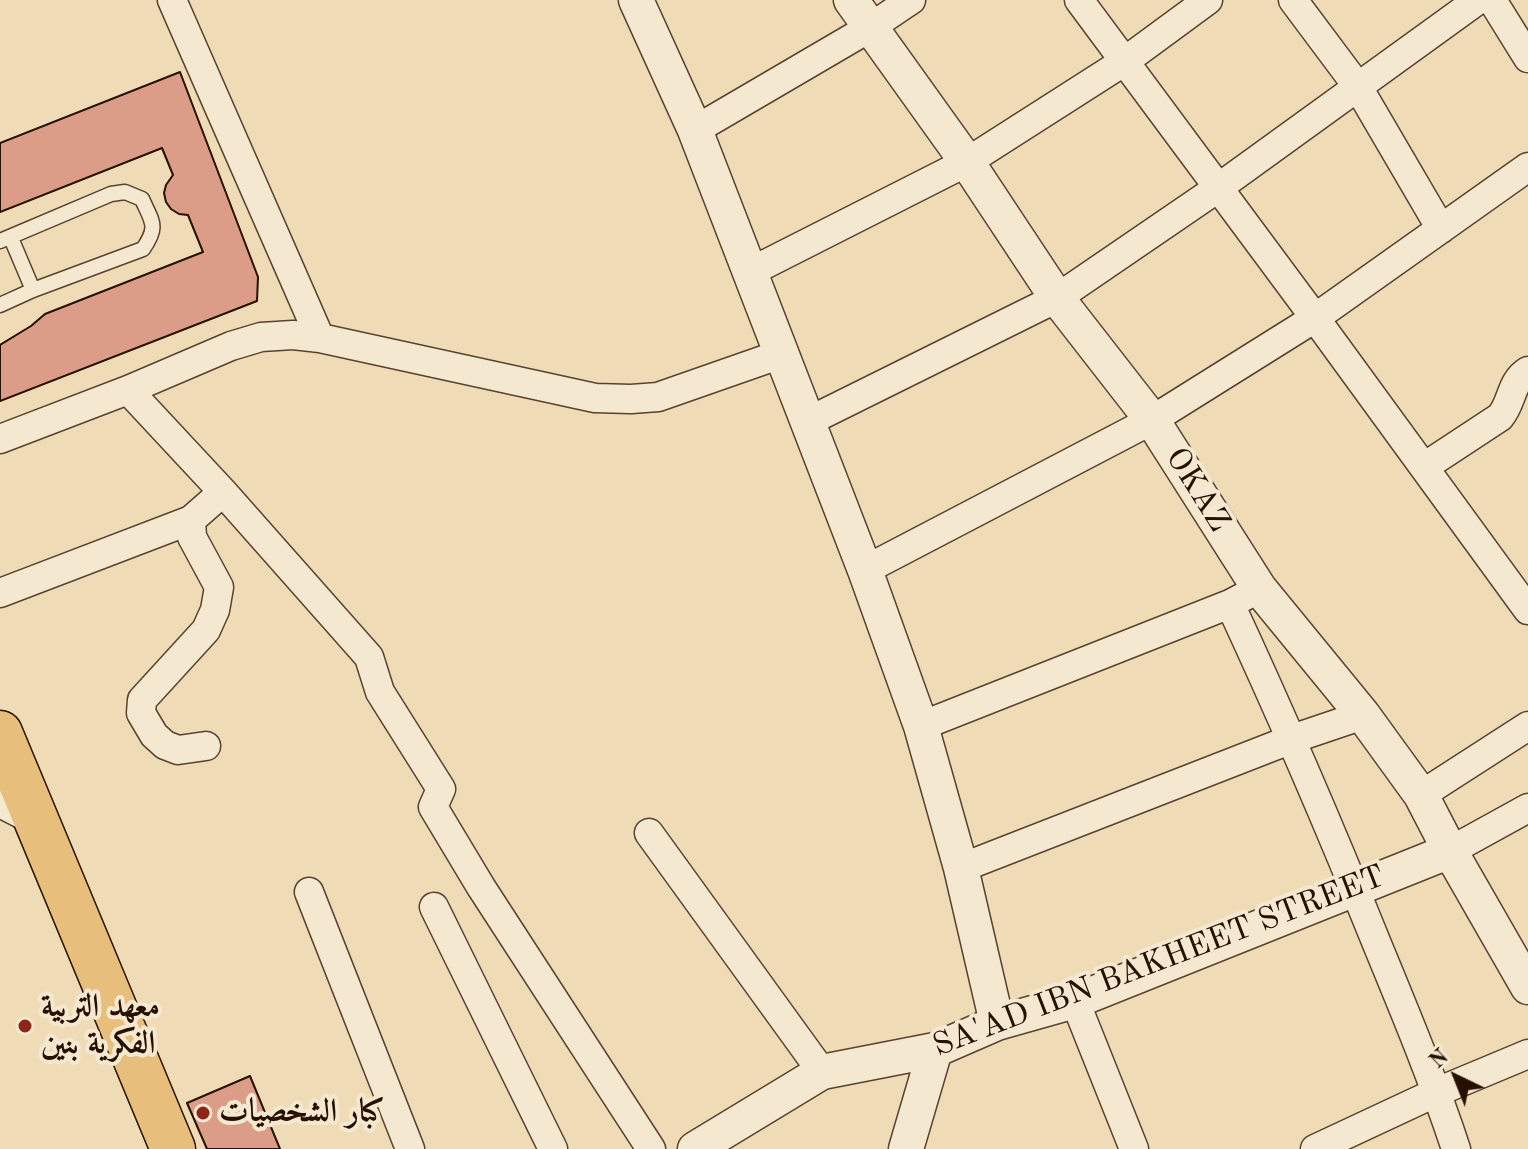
<!DOCTYPE html>
<html>
<head>
<meta charset="utf-8">
<style>
	body { margin:0 }
	#map { position:relative; width:1528px; height:1149px; overflow:hidden; background:#f0dbb7; font-family:"Old Standard TT",serif }
	canvas { display:block }
	.north { position:absolute; left:1416px; top:1037px; width:80px; height:80px; -webkit-text-stroke:6px #f5e8d0; paint-order:stroke; rotate:317deg; font-size:22px; font-weight:700; line-height:32px; text-align:center; color:#261000 }
	.north::after { content:''; display:block; margin:auto; width:28px; height:36px; background:#261000; clip-path:polygon(50% 0,100% 100%,50% 72%,0 100%) }
</style>
</head>
<body>
<div id="map">
<canvas width="1528" height="1149"></canvas>
<div class="north">N</div>
</div>
<script>
const ctx = document.querySelector('canvas').getContext('2d');
ctx.lineJoin = 'round';
function paint(path, color) {
  ctx.fillStyle = color;
  ctx.fill(path, 'evenodd');
}
function stroke(path, color, width, dash) {
  ctx.strokeStyle = color;
  ctx.lineWidth = width;
  ctx.lineCap = dash ? 'butt' : 'round';
  ctx.setLineDash(dash || []);
  ctx.stroke(path);
}
function drawText(font, color, halo, rows, align = 'center') {
  ctx.font = font + ' "Old Standard TT",Amiri,serif';
  ctx.lineWidth = 8;
  ctx.setLineDash([]);
  ctx.textBaseline = 'middle';
  ctx.strokeStyle = halo;
  ctx.fillStyle = color;
  for (const [text, x, y, turn = 0] of rows) {
    ctx.save();
    ctx.translate(x, y);
    ctx.rotate((+turn || 0) * Math.PI / 180);
    ctx.textAlign = isNaN(turn) ? turn : align;
    if (halo) ctx.strokeText(text, 0, 0);
    ctx.fillText(text, 0, 0);
    ctx.restore();
  }
}
const building = new Path2D(`
	M180,72L258,277L257,301L0,401V345L31,326L45,314L203,252L188,215L179,214L171,209L166,202L164,193L166,185L173,175L162,148L0,212V143Z
	M250,1076L280,1149H207L187,1103Z`);
paint(building, '#db9d87');
stroke(building, '#261000', 2);
const service = new Path2D(`
	M11,238L33,290
	M0,241L111,194L125,192L142,199C152,222 159,226 143,249L33,290L0,305`);
const minor = new Path2D(`
	M172,0L320,338
	M1079,0L1315,318L1528,610
	M1293,0L1358,87L1441,229
	M1492,0L1528,58
	M695,130L871,27L911,0
	M750,272L967,162L1125,61L1208,0
	M128,390L223,492L369,657L380,692L441,789L433,807L481,887L651,1149
	M807,422L1057,298L1218,188L1478,0
	M0,439L128,390L231,346L261,337L293,335L320,338L595,398L631,399L658,397L781,354
	M1424,467L1500,417C1513,402 1510,382 1528,371
	M865,570L1152,420L1315,318L1528,167
	M0,593L191,520
	M1230,604C1282,716 1331,830 1377,944C1405,1012 1433,1079 1456,1149
	M921,726L1230,604L1247,595
	M206,746L178,750L165,745L154,735L141,713L142,700L206,630L215,610L219,587L192,537L191,520L223,492
	M1421,795L1528,726
	M0,803L37,822
	M649,833L822,1072
	M1450,851L1528,808
	M961,868L1292,739L1363,715
	M309,892L410,1149
	M434,907L553,1149
	M1075,1001L1134,1149
	M1315,1149L1437,1092L1528,1054`);
const tertiary = new Path2D(`
	M636,0L695,130L865,570L921,726L961,868L997,1023
	M851,0L967,162L1057,298L1152,420L1259,588L1363,715L1421,795L1450,851L1528,987
	M695,1149L822,1072L935,1050L997,1023L1075,1001L1450,851
	M906,1149L935,1050`);
const primary = new Path2D(`
	M0,733L173,1149`);
stroke(service, '#58432e', 17);
stroke(minor, '#58432e', 31);
stroke(tertiary, '#58432e', 37);
stroke(primary, '#261000', 47);
stroke(service, '#f5e8d0', 14);
stroke(minor, '#f5e8d0', 28);
stroke(tertiary, '#f5e8d0', 34);
stroke(primary, '#e8be7c', 44);
for (const [x, y, r, color] of [
	[25,1026,8,"#8f2418"],
	[203,1113,8,"#8f2418"]
]) {
  const dot = new Path2D();
  dot.arc(x, y, r, 0, 2 * Math.PI);
  ctx.fillStyle = color;
  ctx.fill(dot);
  stroke(dot, '#f5e8d0', 3);
}
drawText('32px', '#261000', '#f5e8d0', [
	["OKAZ",1197,490,58],
	["SA'AD IBN BAKHEET STREET",1159,962,-21]
]);
drawText('bold 32px', '#261000', '#f5e8d0', [
	["معهد التربية",41,1008],
	["الفكرية بنين",41,1045],
	["كبار الشخصيات",219,1113]
], 'left');
</script>
</body>
</html>
